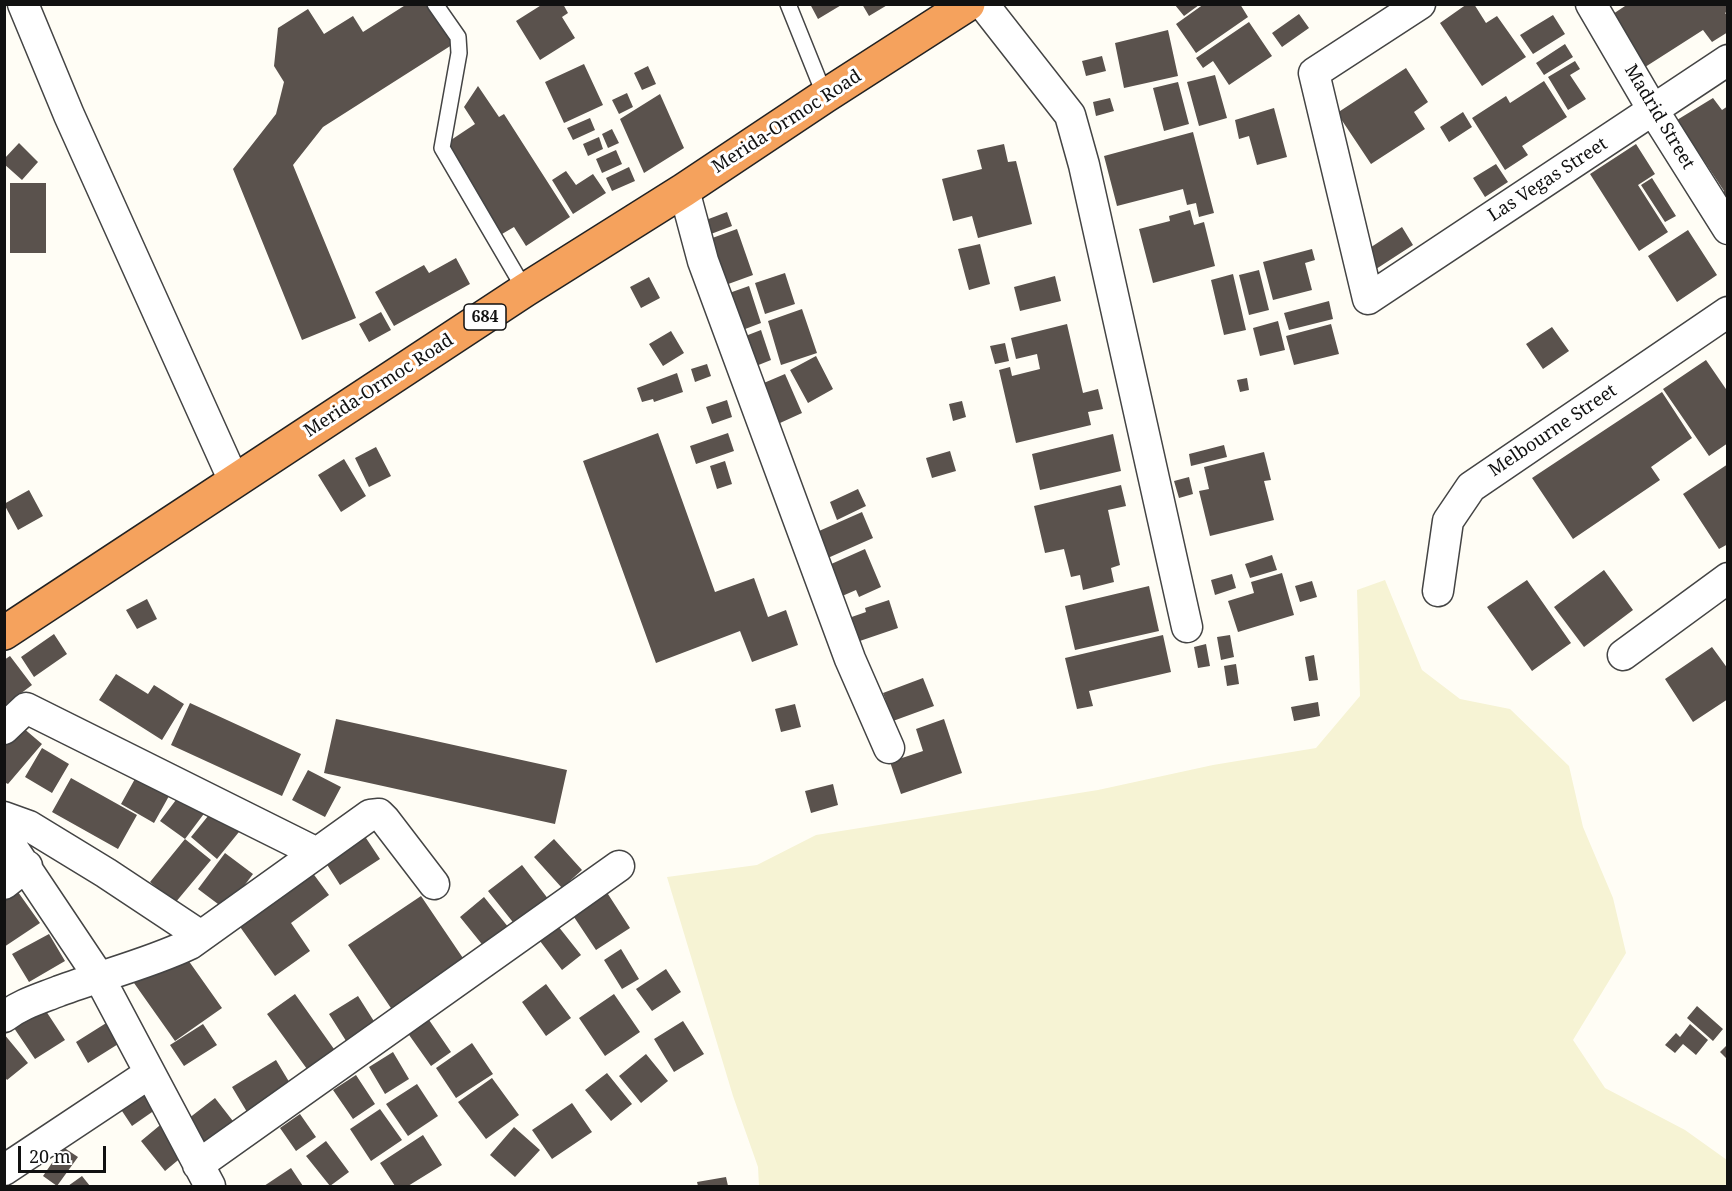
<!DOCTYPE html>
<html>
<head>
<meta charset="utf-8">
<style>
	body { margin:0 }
	#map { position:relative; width:1732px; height:1191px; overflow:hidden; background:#fffdf5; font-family:"Noto Serif",serif }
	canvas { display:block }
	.frame { position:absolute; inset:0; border:6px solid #111; pointer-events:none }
	.scale { position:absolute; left:18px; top:1146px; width:88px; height:27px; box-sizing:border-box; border:3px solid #111; border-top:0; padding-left:8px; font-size:18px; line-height:21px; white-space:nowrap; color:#111; -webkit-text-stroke:4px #fff; paint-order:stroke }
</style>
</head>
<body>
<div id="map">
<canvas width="1732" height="1191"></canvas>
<div class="frame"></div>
<div class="scale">20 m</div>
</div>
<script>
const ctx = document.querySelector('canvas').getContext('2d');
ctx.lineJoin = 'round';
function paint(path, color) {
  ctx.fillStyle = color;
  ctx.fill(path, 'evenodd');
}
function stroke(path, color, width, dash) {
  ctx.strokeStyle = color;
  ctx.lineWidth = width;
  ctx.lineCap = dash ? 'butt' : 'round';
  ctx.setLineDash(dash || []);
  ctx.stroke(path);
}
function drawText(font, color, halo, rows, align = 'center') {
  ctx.font = font + ' "Noto Serif",serif';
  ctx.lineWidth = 6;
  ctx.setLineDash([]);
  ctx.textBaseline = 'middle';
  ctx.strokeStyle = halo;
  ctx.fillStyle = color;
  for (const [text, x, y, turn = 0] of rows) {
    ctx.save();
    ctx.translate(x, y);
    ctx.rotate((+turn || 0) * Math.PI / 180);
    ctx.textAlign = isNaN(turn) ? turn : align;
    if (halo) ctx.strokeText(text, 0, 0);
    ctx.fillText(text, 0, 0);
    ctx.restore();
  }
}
paint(new Path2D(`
	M1385,580L1422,670L1460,699L1510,709L1569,766L1583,827L1613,898L1626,953L1573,1040L1605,1088L1685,1130L1727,1160V1186H759L758,1167L733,1096L667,877L757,865L816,835L1098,790L1213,765L1316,748L1360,696L1357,590Z`), '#f6f3d4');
paint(new Path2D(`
	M407,4H431L455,43L323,127L293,165L356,318L302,340L233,169L276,114L284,82L274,66L278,28L308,9L324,34L353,16L363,32Z
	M543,4H563L568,13L562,17L575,38L540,60L516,21Z
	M810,4H843L818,19Z
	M862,4H889L869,16Z
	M1204,4H1240L1248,17L1196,53L1176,24Z
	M1467,4H1474L1486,23L1497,16L1526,57L1482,86L1440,23Z
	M1628,4H1728V11L1725,13L1728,16V32L1712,42L1703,30L1642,69L1607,18Z
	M1175,5H1199L1184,16Z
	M1299,14L1309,28L1282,47L1272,33Z
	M1553,15L1565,34L1533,54L1520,35Z
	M1249,22L1272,56L1229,85L1213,61L1203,68L1196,58Z
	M1168,30L1178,76L1124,88L1115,43Z
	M1565,44L1573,57L1544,75L1536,63Z
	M1102,56L1106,71L1086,76L1082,61Z
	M1575,61L1580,69L1570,75L1586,99L1568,110L1548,77Z
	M584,64L603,105L564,123L545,82Z
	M648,66L656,84L642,90L634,73Z
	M1406,68L1428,102L1414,112L1425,129L1371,164L1337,113Z
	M1215,75L1227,118L1199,126L1187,82Z
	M1544,81L1567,117L1522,146L1528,155L1505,170L1472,118L1506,96L1510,103Z
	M1178,82L1189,124L1164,131L1153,88Z
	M478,86L499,117L504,114L570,217L526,246L514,227L502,234L445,144L475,124L464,107Z
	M627,93L633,107L619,114L612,100Z
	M660,94L684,148L644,173L620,119Z
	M1110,98L1114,111L1096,116L1093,102Z
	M1713,98L1722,110L1728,106V202L1724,198V191L1677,120Z
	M1274,108L1287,157L1257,165L1249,136L1239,139L1235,120Z
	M1463,112L1472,127L1449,142L1440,127Z
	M590,118L595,130L573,140L567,128Z
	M612,129L619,143L608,148L602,134Z
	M1193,132L1214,213L1199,217L1196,203L1187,205L1183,189L1117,206L1104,156Z
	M599,137L603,149L588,156L583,144Z
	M19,143L38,162L22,180L4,164V159Z
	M1004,144L1008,162L1016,161L1032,224L978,238L972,216L953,221L942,179L982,169L977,150Z
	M1636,144L1655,174L1638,185L1668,232L1639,251L1590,174Z
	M616,150L622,164L602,173L596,159Z
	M1496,164L1508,182L1485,197L1473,178Z
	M629,167L635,181L612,191L606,178Z
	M566,171L576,185L593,174L606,193L573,214L552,180Z
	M1652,178L1676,216L1665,222L1641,185Z
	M10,183H46V253H10Z
	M1190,210L1194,225L1204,222L1215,266L1153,283L1139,229L1170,221L1169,216Z
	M727,212L732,226L703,237L698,223Z
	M1402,227L1413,245L1373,271L1362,253Z
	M737,229L753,275L720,287L704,241Z
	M1688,230L1717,275L1677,302L1648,256Z
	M980,244L990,284L969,290L958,249Z
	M1312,249L1315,260L1305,263L1312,290L1273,300L1263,262Z
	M456,258L470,284L394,326L375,292L424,265L429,273Z
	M1259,270L1269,310L1249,315L1239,275Z
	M785,273L795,304L765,314L755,283Z
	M1233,274L1246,330L1224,335L1211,280Z
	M1055,276L1061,301L1020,311L1014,287Z
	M649,277L660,298L641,308L630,287Z
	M749,286L761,323L732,334L718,297Z
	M1329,301L1333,319L1289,330L1284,313Z
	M802,309L817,353L781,365L768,321Z
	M381,312L391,330L369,342L359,324Z
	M1278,321L1285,350L1260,356L1253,328Z
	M1067,324L1083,393L1098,389L1103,409L1088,412L1091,425L1016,443L999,370L1010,367L1012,376L1040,369L1037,354L1016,359L1011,338Z
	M1331,324L1339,354L1294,365L1286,336Z
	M1552,327L1569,351L1543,369L1526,344Z
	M761,330L771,360L746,370L735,340Z
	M671,331L684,353L663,366L649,344Z
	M1005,343L1009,361L995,364L990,346Z
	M816,356L833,389L808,403L790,370Z
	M1706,360L1728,392V443L1709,456L1663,389Z
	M707,364L711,376L695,382L691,369Z
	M677,373L683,392L654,402L653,399L642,402L637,388Z
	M785,374L802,413L769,428L752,388Z
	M1247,378L1249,390L1240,392L1237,380Z
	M1662,392L1692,438L1651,467L1660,480L1573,539L1532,478Z
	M727,400L732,417L712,424L706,407Z
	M962,401L966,417L953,421L949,404Z
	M658,433L715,592L754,578L768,617L786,610L798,645L752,662L740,631L656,663L583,461Z
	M728,433L734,451L696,464L690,446Z
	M1113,434L1121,471L1040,490L1032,454Z
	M1224,445L1227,457L1191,466L1189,454Z
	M376,447L391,476L369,487L355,458Z
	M950,451L956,471L932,478L926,458Z
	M1264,452L1271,480L1264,481L1274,520L1210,536L1199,491L1209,489L1204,467Z
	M344,459L366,496L341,512L318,475Z
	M725,461L732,484L717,489L710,466Z
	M1728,464V544L1719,549L1683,494Z
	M1189,477L1193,494L1179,498L1174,481Z
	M1121,485L1126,506L1108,510L1120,565L1111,568L1114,582L1083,590L1080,575L1071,577L1064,549L1045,553L1034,506Z
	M858,489L866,506L837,520L830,502Z
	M29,490L43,516L18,530L4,504Z
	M862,512L873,538L821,561L810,535Z
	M865,549L881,587L859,597L856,590L833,600L820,569Z
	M1272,555L1277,570L1250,578L1245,564Z
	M1604,570L1633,610L1584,647L1554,607Z
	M1282,573L1294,615L1238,632L1228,601L1254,593L1251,582Z
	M1232,574L1236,588L1215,595L1211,580Z
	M1527,580L1571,643L1532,671L1487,607Z
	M1312,581L1317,597L1300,602L1295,586Z
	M1149,586L1159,631L1075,650L1065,606Z
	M147,599L157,619L137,629L126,610Z
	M889,600L898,628L851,644L843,620L866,612L865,608Z
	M54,634L67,654L34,677L21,657Z
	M1163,635L1171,672L1089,691L1093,706L1077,709L1065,658Z
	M1230,635L1234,657L1221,660L1217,637Z
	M1206,644L1210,666L1198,668L1194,647Z
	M1712,647L1728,669V699L1693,722L1665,679Z
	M1314,655L1318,680L1309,681L1305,657Z
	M10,656L32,685L4,706V660Z
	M1236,664L1239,684L1227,686L1224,666Z
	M116,674L148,694L154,685L184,704L162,740L99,700Z
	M923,678L934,706L893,721L883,693Z
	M1318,702L1320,716L1294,721L1291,707Z
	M190,703L301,754L282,796L171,745Z
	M795,704L801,727L781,732L775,709Z
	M336,719L567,770L555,824L324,773Z
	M944,719L962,773L901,794L890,762L923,751L916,729Z
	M15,721L42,744L8,784L4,782V734Z
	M42,748L69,764L52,793L25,777Z
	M141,768L174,787L154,823L121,804Z
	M308,770L341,787L325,817L292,800Z
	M71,778L137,815L118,849L52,812Z
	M833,784L838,805L811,813L805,791Z
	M185,788L209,807L185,839L160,821Z
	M217,805L243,827L217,859L191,837Z
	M358,826L380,859L340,885L319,852Z
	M185,839L211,860L175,903L150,882Z
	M554,839L582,870L562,888L534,857Z
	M225,853L253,874L226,910L198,889Z
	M306,864L329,895L291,923L310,951L275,976L233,917Z
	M522,865L549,900L516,926L488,891Z
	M606,891L630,928L596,950L572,914Z
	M18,892L40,923L4,947V901Z
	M421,896L467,964L395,1014L348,945Z
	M484,897L509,928L485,948L460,917Z
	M558,926L581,955L562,970L540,941Z
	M49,934L65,961L29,982L12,954Z
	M621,949L639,979L622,989L604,960Z
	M181,950L222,1008L175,1041L134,983Z
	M666,969L681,992L652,1011L636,989Z
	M546,984L571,1018L546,1036L522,1002Z
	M295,994L334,1049L307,1069L267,1014Z
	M614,994L640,1032L605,1056L579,1018Z
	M358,996L377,1026L348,1044L329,1014Z
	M1697,1006L1723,1029L1713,1041L1687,1018Z
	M44,1008L65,1040L35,1059L14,1028Z
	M427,1017L451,1052L431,1066L407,1032Z
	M111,1020L123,1041L88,1063L76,1042Z
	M683,1021L704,1054L674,1072L654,1039Z
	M203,1024L217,1045L184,1066L170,1045Z
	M1690,1024L1708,1040L1696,1055L1683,1044L1675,1053L1665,1045L1676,1033L1680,1037Z
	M4,1034L28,1063L7,1080L4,1076Z
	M472,1043L493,1074L456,1098L436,1068Z
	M1728,1044V1060L1720,1052Z
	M393,1052L409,1079L385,1094L369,1067Z
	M646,1054L668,1081L641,1103L619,1076Z
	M276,1060L291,1085L247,1112L232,1087Z
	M607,1073L632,1104L611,1121L585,1090Z
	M356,1075L375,1104L353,1119L333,1090Z
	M492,1078L519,1115L486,1139L458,1102Z
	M417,1084L438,1116L408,1136L386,1104Z
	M142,1089L155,1110L132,1126L118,1105Z
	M215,1098L236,1125L203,1149L184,1122Z
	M572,1103L592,1132L552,1159L532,1130Z
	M380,1109L402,1140L371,1161L350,1129Z
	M300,1114L316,1137L296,1151L280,1128Z
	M165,1121L189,1151L165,1171L141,1141Z
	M514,1127L540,1150L515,1177L490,1155Z
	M423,1135L442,1165L408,1186H395L380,1163Z
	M326,1141L349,1172L330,1186L306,1156Z
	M63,1147L78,1157L57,1186L43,1176Z
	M291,1168L303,1186H264Z
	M82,1176L90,1186H68Z
	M726,1177L728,1186H698L697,1182Z`), '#5a524d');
const lane = new Path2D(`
	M435,4L458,37L459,53L442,148L525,290
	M788,4L825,96`);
const street = new Path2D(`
	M23,4L69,115L234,481
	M983,4L1070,115L1084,165L1187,627
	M1420,4L1314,73L1368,299L1728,60
	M1591,4L1653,110L1728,229
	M684,190L703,261L850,659L889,748
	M1438,591L1448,521L1471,487L1728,312
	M1623,655L1728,578
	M4,729L26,708L317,853
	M4,817L29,826L106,873L201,936
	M4,835L99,977L210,1186
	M4,884L27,866
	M4,1017C21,1004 39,999 59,991C102,975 148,964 190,944L370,815L379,814L385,820L434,884
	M198,1165L619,866
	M4,1170L150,1073`);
const highway = new Path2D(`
	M4,633L525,290L684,190L825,96L968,4`);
stroke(lane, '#444', 18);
stroke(street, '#444', 33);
stroke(highway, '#222', 36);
stroke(lane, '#fff', 15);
stroke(street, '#fff', 30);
stroke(highway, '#f5a25d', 33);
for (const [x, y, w] of [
	[485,317,42]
]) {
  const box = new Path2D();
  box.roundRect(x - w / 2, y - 13, w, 26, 4.5);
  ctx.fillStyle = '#fff';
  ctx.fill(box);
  stroke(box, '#111', 1.5);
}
drawText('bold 16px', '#111', null, [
	["684",485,317]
]);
drawText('18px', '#111', '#fff', [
	["Madrid Street",1659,117,59],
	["Merida-Ormoc Road",787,122,-33],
	["Las Vegas Street",1548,180,-33],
	["Merida-Ormoc Road",379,386,-33],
	["Melbourne Street",1553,431,-34]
]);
</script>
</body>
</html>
